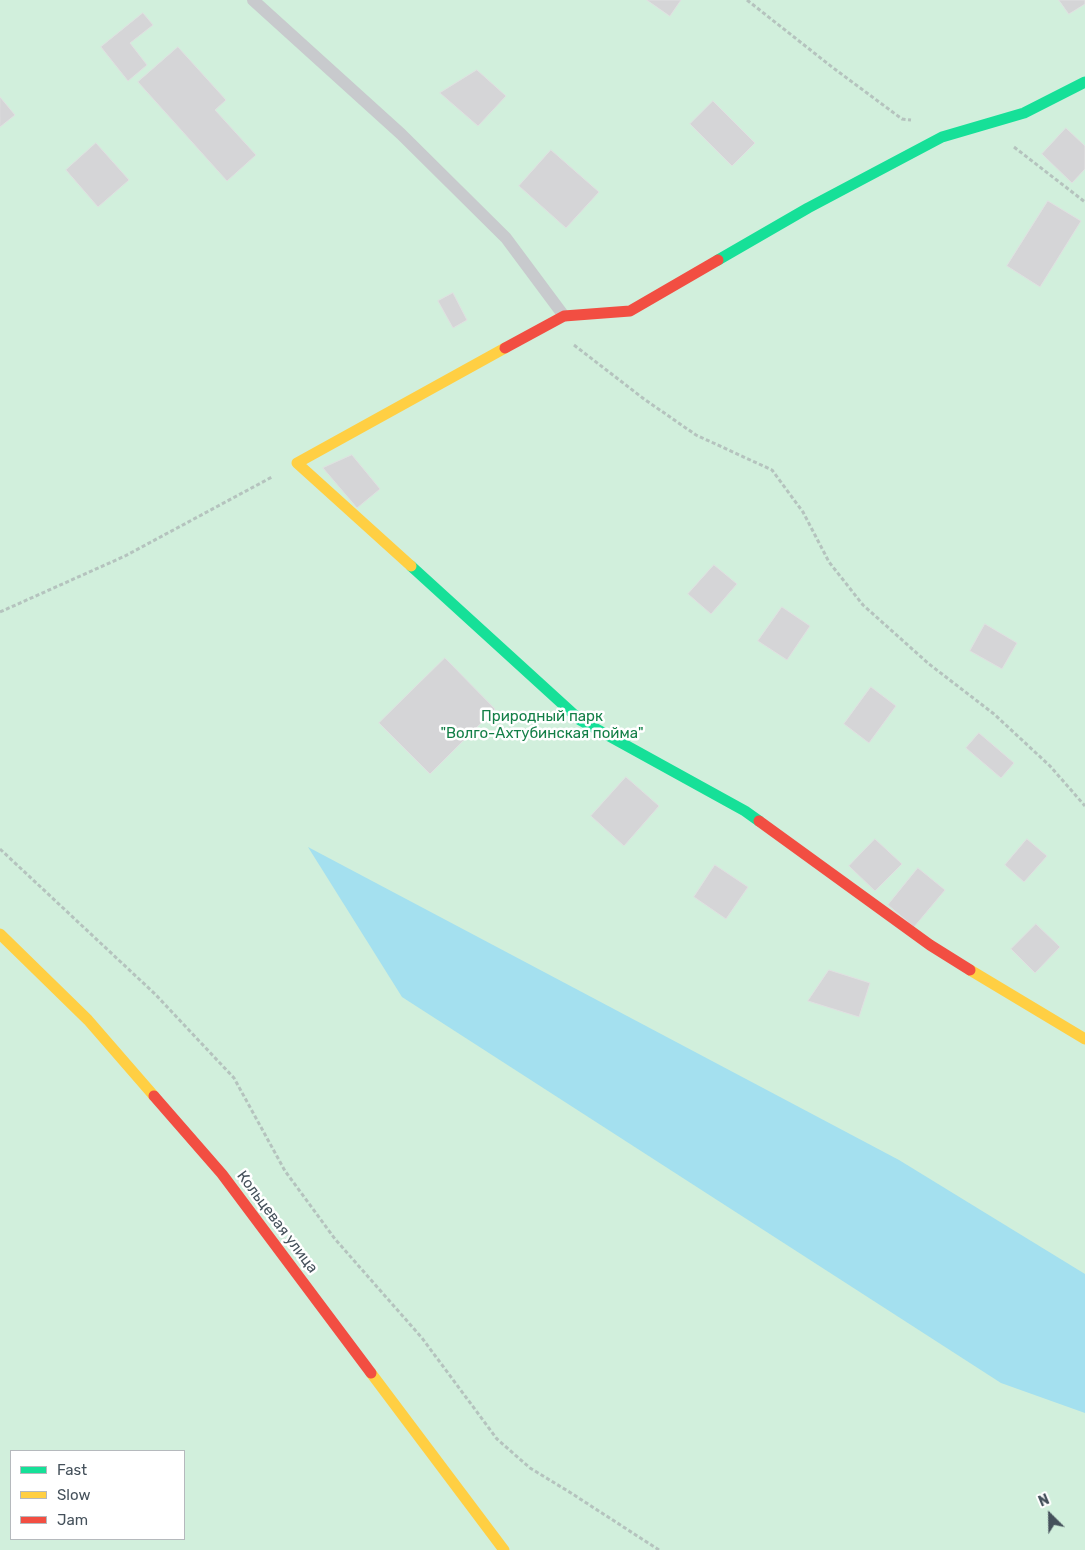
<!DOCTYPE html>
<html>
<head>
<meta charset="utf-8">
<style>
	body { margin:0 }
	#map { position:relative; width:1085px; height:1550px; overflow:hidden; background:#efeeee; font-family:Rubik,sans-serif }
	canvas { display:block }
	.legend { position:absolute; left:10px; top:1450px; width:175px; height:90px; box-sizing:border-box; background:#fff; border:1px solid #b5b9bd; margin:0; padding:6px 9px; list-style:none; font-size:15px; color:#45515b }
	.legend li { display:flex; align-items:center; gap:10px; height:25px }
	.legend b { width:25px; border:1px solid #b5b9bd }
	.north { position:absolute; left:1025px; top:1490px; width:50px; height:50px; -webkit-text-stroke:4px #fff; paint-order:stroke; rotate:337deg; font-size:14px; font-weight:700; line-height:20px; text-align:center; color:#45515b }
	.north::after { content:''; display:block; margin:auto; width:18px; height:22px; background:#45515b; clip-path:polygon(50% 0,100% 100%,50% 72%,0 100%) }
</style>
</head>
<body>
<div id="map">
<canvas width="1085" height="1550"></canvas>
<ul class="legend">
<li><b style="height:6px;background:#16e098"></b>Fast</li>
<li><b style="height:6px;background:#ffcf43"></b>Slow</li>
<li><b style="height:6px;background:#f24e42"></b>Jam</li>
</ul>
<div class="north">N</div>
</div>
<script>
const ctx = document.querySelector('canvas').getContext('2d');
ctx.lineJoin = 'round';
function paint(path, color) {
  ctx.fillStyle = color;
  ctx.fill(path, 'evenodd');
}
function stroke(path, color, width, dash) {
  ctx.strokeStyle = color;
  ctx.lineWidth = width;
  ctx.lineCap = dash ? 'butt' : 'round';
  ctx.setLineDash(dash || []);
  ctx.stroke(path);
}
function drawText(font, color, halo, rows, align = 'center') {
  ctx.font = font + ' Rubik,sans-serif';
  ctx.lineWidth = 5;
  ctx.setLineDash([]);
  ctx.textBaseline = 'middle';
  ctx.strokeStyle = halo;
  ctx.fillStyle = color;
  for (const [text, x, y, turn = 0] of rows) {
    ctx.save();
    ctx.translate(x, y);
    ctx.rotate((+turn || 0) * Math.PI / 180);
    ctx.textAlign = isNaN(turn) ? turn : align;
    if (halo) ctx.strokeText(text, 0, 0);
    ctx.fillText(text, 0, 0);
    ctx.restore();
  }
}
paint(new Path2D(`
	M0,0H1085V1550H0ZM11,1451H184V1539H11Z`), '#d1efdc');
paint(new Path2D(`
	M308,847L899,1160L1085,1274V1413L1001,1383L402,997Z`), '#a4e0ef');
const building = new Path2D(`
	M647,0H681L670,16Z
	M1059,0H1085V4L1069,14Z
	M143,13L153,25L130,43L147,65L128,81L101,47Z
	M178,47L226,100L215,110L256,155L227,181L138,82Z
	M477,70L506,96L478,126L440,93Z
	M0,97L15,115L0,127Z
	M713,101L755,143L732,166L690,124Z
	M1066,128L1085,146V169L1072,183L1042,154Z
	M96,143L129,180L98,207L66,170Z
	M551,150L599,192L566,228L519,186Z
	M1048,201L1081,221L1040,287L1007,266Z
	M453,293L467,320L453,328L438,301Z
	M352,455L380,489L357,508L323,468Z
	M714,565L737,584L711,614L688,594Z
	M782,607L810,626L787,660L758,641Z
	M985,624L1017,643L1002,669L970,651Z
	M445,658L495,709L430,774L379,723Z
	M871,687L896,706L869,743L844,724Z
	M979,733L1014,763L1001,778L966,748Z
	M626,777L659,806L624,846L591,816Z
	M875,839L902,864L875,891L849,866Z
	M1027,839L1047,856L1024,882L1005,865Z
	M715,865L748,887L726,919L694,897Z
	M918,868L945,890L914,927L888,905Z
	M1036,924L1060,947L1035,973L1011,949Z
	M829,970L870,983L859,1017L808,1001Z`);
paint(building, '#d5d5d7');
stroke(building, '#e0e0e1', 1);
stroke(new Path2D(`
	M747,0L832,67L902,119L911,120
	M1014,147L1085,202
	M574,345L644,399L696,435L772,470L803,512L829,562L863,605L929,664L994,714L1050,766L1085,806
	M0,612L125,556L272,477
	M0,849L155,994L234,1078L285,1171L335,1239L422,1338L497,1439L530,1468L571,1493L659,1550`), '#b5c3be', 3, [4, 2.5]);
stroke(new Path2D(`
	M253,0L401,134L506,238L564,316`), '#c8cacd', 12);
stroke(new Path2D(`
	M718,260L808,208L942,137L1024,113L1085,82
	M411,566L580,720L745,811L759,821`), '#16e098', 11);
stroke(new Path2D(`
	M411,566L297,463L505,348
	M0,934L88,1020L154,1096
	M970,970L1085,1039
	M371,1373L504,1550`), '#ffcf43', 11);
stroke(new Path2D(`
	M505,348L564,316L630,311L718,260
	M759,821L930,945L970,970
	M154,1096L222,1174L371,1373`), '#f24e42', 11);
drawText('15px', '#137f47', '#fff', [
	["Природный парк",542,717],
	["\"Волго-Ахтубинская пойма\"",542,734]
]);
drawText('15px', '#45515b', '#fff', [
	["Кольцевая улица",277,1222,53]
]);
</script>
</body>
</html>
